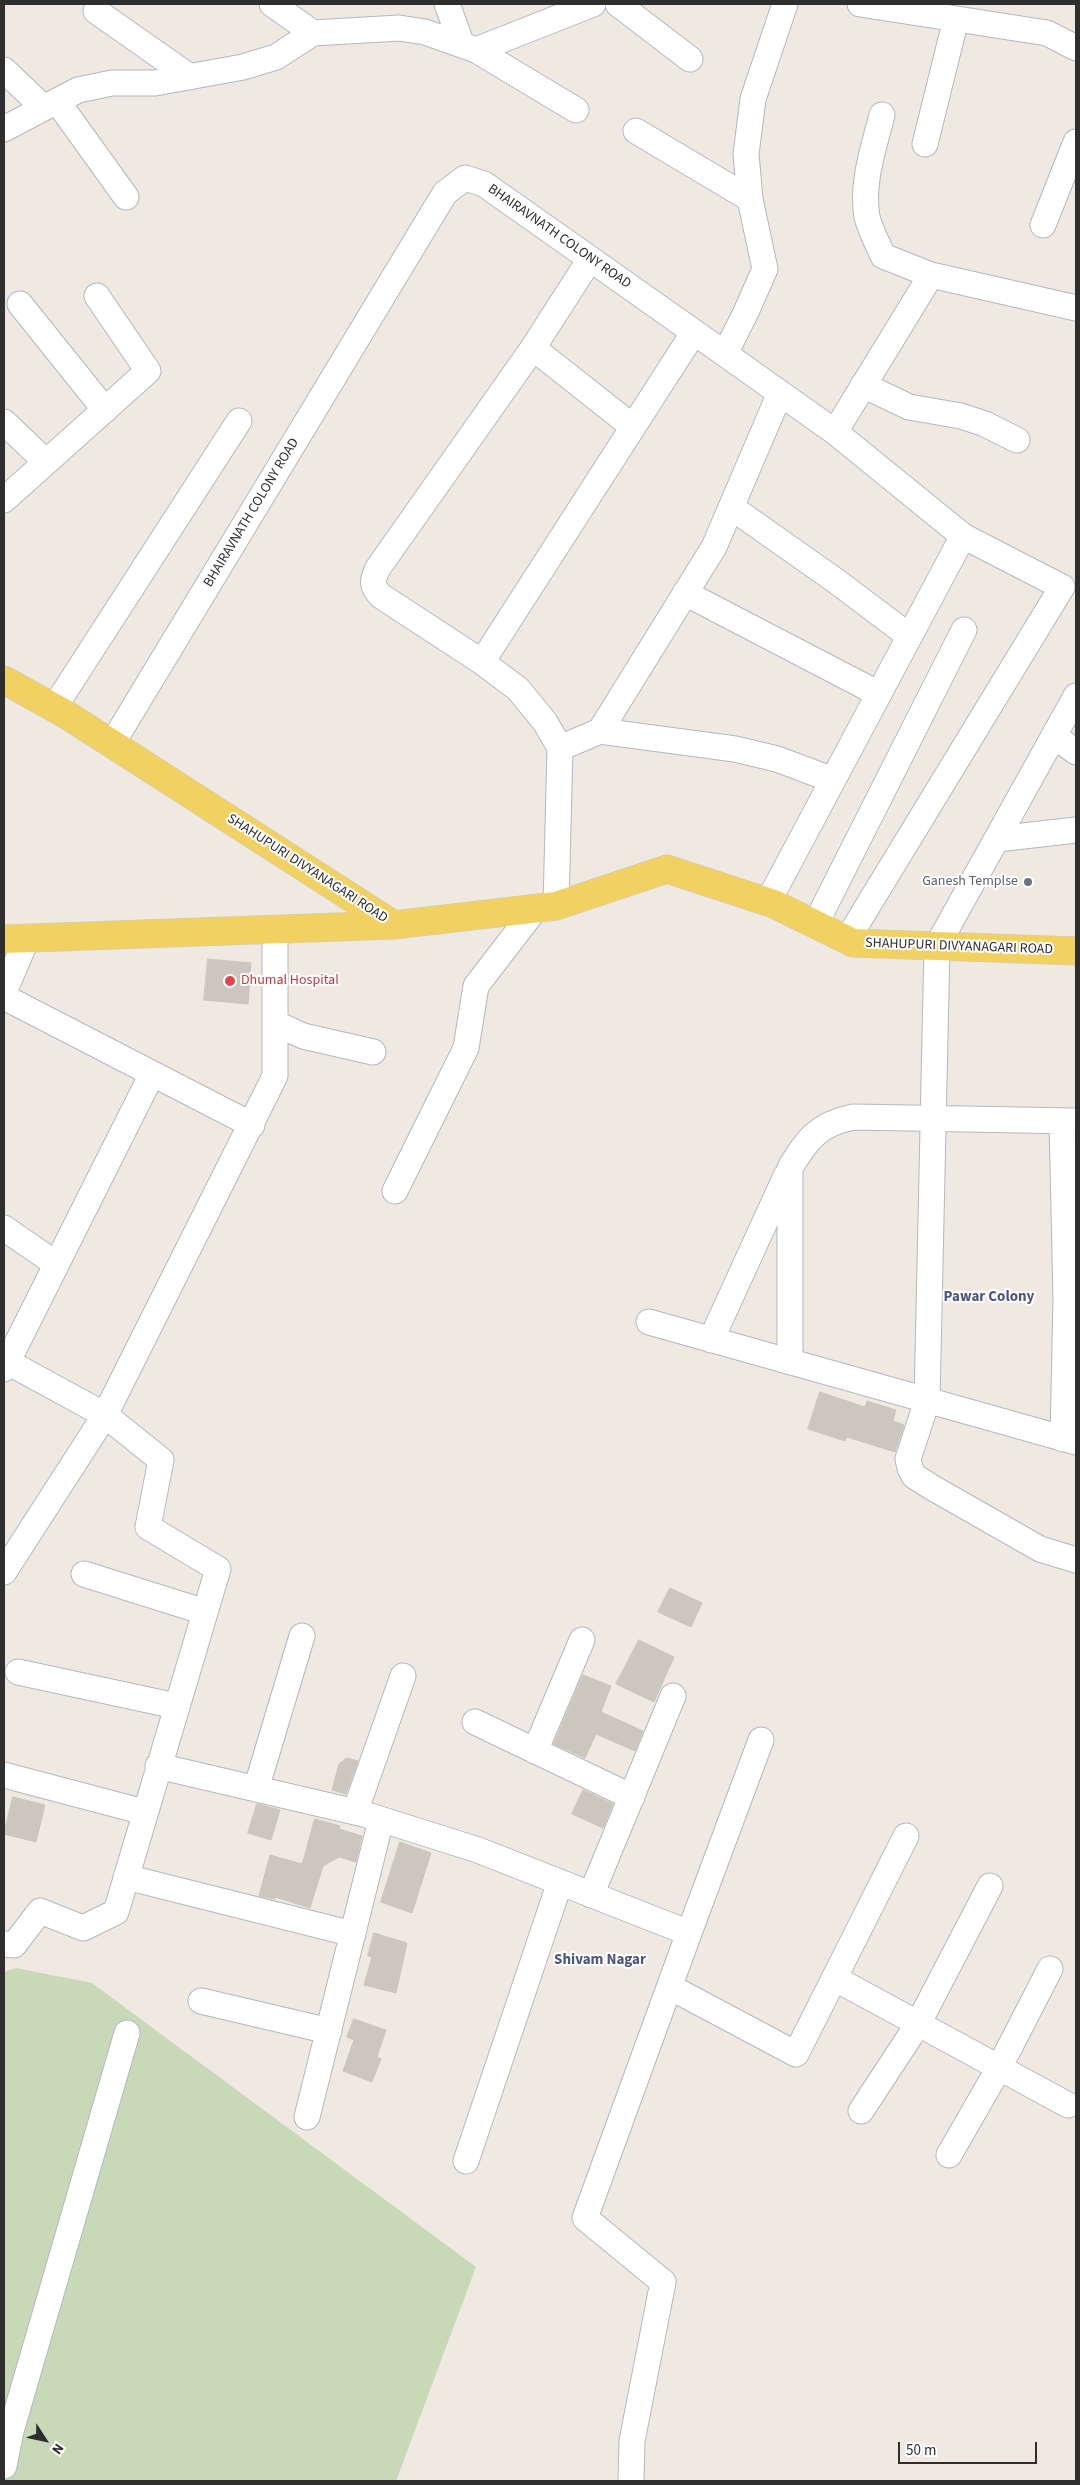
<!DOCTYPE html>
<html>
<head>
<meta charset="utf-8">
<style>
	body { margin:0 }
	#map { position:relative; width:1080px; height:2485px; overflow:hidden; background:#efe9e1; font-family:"Source Sans 3",sans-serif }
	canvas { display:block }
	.frame { position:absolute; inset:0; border:5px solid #2e2e2e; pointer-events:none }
	.north { position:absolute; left:20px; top:2415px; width:50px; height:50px; -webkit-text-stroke:4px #fff; paint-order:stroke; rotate:125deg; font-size:14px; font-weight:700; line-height:20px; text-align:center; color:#2e2e2e }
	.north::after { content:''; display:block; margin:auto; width:18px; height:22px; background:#2e2e2e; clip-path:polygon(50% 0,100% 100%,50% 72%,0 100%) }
	.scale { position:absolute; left:898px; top:2442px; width:139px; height:22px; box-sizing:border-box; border:2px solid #2e2e2e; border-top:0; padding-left:6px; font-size:15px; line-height:18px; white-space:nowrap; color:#2e2e2e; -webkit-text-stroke:4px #fff; paint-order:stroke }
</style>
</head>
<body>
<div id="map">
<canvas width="1080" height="2485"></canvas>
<div class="frame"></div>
<div class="north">N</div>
<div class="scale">50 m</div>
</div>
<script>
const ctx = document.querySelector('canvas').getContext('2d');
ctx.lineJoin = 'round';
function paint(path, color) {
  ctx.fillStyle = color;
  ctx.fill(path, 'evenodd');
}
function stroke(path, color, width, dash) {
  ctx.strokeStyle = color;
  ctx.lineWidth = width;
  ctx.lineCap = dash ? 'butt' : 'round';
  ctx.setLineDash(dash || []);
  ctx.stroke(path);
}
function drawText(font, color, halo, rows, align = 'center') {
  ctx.font = font + ' "Source Sans 3",sans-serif';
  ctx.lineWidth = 4;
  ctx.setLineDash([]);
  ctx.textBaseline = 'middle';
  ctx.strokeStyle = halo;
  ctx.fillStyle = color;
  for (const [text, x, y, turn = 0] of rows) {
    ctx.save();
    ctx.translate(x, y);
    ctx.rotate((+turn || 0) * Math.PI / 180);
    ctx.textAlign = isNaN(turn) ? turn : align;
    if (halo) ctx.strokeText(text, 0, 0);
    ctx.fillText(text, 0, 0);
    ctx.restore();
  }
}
paint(new Path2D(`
	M16,1968L92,1983L476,2267L396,2481H4V1972Z`), '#c8d9b8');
const building = new Path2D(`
	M208,959L251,963L248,1004L204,1000Z
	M820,1392L865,1407L867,1401L896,1410L893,1421L904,1425L895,1452L847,1437L845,1441L808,1429Z
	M670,1588L702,1603L691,1627L658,1612Z
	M639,1640L674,1657L654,1702L616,1684Z
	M583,1675L611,1686L601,1712L643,1731L635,1751L596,1734L585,1758L554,1744Z
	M347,1758L358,1761L346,1794L332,1790L339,1764Z
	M583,1790L613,1804L603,1828L572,1814Z
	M13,1797L45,1805L36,1842L4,1834Z
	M257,1804L280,1810L271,1840L248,1833Z
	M315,1819L340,1826L339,1829L362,1836L356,1862L339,1857L323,1866L310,1908L275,1897V1899L259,1896L270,1855L302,1864Z
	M400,1842L431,1853L412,1913L381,1902Z
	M374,1933L407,1943L396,1993L364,1985L372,1957L368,1956Z
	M354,2019L386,2030L377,2057L381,2059L372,2082L343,2071L354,2040L347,2037Z`);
paint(building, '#cbc7bf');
stroke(building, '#cbc5ba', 1);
const minor = new Path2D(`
	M272,4L313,33L399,28L425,32L476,50L593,4
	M447,4L462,45
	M618,4L690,59
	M860,4L1047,33L1076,48
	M96,11L190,77
	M476,50L576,110
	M4,70L44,108
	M57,101L126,197
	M882,115C874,147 861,183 867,217C870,230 878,244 883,256L931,275
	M4,129L78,90L112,83H155L243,67L276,57L313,33
	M636,131L750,199
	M925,144L956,19
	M1043,225L1076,142
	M590,259L533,348L378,568C372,580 371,586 381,596L482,662L694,332
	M20,304L105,410
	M533,348L633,427
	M725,354L835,432L931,275L1076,308
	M863,385L909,407L961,416L985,424L1017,440
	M4,422L46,462
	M4,500L148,371L97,296
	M731,507L836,581L909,636
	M685,593L879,694
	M482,662L518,689L545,722L560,748L556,906
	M1076,696L937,946L927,1401L908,1459L910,1468L914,1476L933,1488L1040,1549L1076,1560
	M54,708L239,421
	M600,731L735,749L777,759L833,780
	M1054,736L1076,752
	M112,744L445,193L465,178L484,184L725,354L746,312L765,269L750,199L746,154L753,99L785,4
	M560,748L600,731L714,547L780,393
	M997,839L1076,830
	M768,902L963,536L835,432
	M815,925L964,630
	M847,940L1062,587L963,536
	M4,992L27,938
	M4,997L252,1125
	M275,1023L303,1036L373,1052
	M1062,1121L1066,1299L1063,1439
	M395,1191L466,1048L476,986L536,908
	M4,1228L56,1264
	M649,1322L1076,1442
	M711,1340L786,1176
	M4,1360L105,1415L161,1460L148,1527L218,1569L116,1912L83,1928L40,1911L14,1945L4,1944
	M790,1362V1168C807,1139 819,1124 853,1117L1076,1121
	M4,1369L152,1074
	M4,1572L105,1415L275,1076V929
	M84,1574L205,1612
	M18,1672L176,1706
	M475,1722L632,1797
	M535,1751L582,1640
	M158,1766L364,1814L478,1850L689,1933L585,2218L663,2282L632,2441L631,2481
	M4,1775L144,1812
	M256,1789L302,1636
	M355,1812L403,1676
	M126,1877L353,1934
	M591,1895L673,1696
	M689,1933L761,1740
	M834,1978L1068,2105
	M670,1987L796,2054L906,1836
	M201,2001L329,2031
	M861,2111L918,2024L990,1886
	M307,2117L381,1820
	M949,2155L999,2068L1050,1969
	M466,2161L560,1882
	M4,2466L11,2431L127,2033`);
const major = new Path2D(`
	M4,680L67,715L394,925L556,906L667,869L774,904L853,943L1076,951
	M4,939L394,925`);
stroke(minor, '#b4b7c1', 27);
stroke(major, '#c9c9c9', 29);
stroke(minor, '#fff', 25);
stroke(major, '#f2d163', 28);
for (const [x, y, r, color] of [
	[1028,882,5,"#6b7280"],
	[230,981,6,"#e0444e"]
]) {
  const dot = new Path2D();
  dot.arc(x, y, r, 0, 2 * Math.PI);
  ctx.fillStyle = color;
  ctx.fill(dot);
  stroke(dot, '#fff', 2);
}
drawText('14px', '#2e2e2e', '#fff', [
	["BHAIRAVNATH COLONY ROAD",559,237,35],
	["BHAIRAVNATH COLONY ROAD",252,513,-59],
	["SHAHUPURI DIVYANAGARI ROAD",307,869,33],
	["SHAHUPURI DIVYANAGARI ROAD",959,947,2]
]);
drawText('14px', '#5b616d', '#fff', [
	["Ganesh Templse",1018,882]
], 'right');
drawText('14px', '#be3a42', '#fff', [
	["Dhumal Hospital",241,981]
], 'left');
drawText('bold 15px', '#4d5680', '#fff', [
	["Pawar Colony",989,1298],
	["Shivam Nagar",600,1961]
]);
</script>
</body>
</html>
